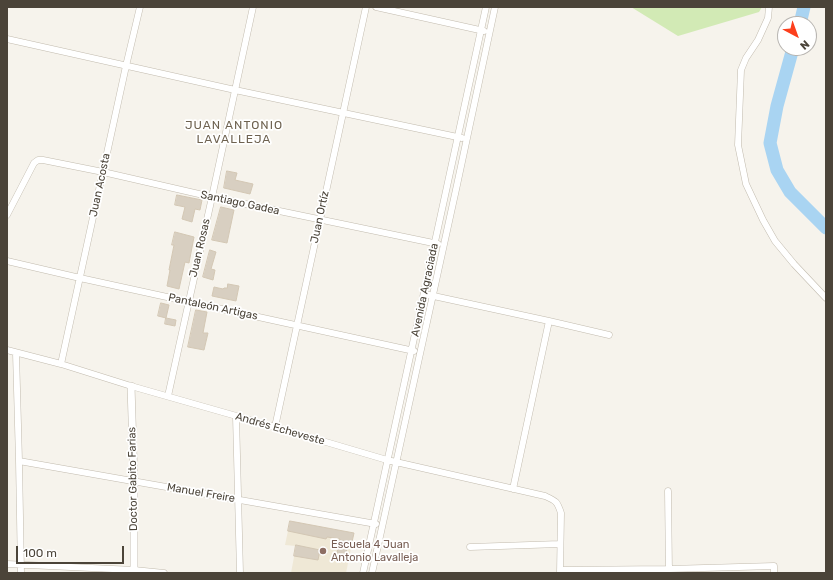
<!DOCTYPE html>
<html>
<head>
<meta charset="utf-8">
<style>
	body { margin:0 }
	#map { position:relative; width:833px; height:580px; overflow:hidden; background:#f6f3ec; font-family:Rubik,sans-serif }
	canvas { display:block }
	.frame { position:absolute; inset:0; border:8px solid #4b4439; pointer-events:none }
	.north { position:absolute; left:777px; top:16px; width:40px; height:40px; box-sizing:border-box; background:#fff; border:1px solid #b7b4b0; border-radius:50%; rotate:139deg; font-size:11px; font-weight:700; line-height:16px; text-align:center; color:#4b4439 }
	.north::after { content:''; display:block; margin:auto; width:14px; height:18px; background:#fc3f1d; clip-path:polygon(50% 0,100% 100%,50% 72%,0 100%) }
	.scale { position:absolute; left:16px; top:546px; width:108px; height:18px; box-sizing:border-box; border:2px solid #4b4439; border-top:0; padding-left:5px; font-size:12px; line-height:14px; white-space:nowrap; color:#4b4439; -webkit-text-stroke:3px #fff; paint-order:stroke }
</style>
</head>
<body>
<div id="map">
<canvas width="833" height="580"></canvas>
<div class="frame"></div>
<div class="north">N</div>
<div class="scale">100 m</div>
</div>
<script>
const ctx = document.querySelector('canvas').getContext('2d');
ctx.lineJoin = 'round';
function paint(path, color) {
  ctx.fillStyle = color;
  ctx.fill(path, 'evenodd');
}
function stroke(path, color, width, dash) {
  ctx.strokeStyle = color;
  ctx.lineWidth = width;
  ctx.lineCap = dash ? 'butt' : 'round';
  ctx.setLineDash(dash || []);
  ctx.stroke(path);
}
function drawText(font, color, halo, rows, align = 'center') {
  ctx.font = font + ' Rubik,sans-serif';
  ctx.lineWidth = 3.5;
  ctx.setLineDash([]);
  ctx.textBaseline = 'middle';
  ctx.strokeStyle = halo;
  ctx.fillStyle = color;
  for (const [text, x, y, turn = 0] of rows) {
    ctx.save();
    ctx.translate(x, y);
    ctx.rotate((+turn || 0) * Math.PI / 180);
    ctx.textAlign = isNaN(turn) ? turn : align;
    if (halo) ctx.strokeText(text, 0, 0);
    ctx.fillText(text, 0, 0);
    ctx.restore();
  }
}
paint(new Path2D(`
	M290,521L354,533L346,573H291L296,546L285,545Z`), '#efe8d6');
paint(new Path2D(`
	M631,7H762L759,12L678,36Z`), '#d2eab5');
stroke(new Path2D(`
	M800,24L804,7
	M793,48L777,106L770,143L777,170L790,192L826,228`), '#a9d4f2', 13);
const building = new Path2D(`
	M227,171L237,173L235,180L253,184L250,194L224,188Z
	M177,195L202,200L200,210L195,209L192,222L182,219L185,207L175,205Z
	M221,207L234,210L227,243L212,240Z
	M175,232L194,237L189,263L185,262L179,289L167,286L170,270H169L174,245H172Z
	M210,250L216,252L211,269L215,270L213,280L203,277Z
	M228,284L239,286L236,301L212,296L214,287L223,289L224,288H227Z
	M161,303L169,305L166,318L158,316Z
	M196,310L207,312L203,333H208L204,350L188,347Z
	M166,318L176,320L175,326L165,324Z
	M290,521L354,533L352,542L348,541L345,559L336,557L340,539L327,537L326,539L288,531Z
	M296,545L320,550L318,560L294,556Z`);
paint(building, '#d8cfc1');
stroke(building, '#d3c7b4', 1);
const minor = new Path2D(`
	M376,7L484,31
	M769,7L768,18L758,40L746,58L741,70L738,145L746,184L763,220L775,241L794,264L826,298
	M7,39L235,90L462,138
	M7,215L34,163L38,160H43L103,172L212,197L438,244
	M7,261L80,278L414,351
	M429,295L549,321L609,335
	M7,350L61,364L131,386L275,427L387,460L545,496C556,501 557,501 561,513L560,573
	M16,353L19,461L21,573
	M61,364L126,66L140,7
	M168,396L212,197L253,7
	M236,416L240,573
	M275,427L366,7
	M19,461L376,524
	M513,489L549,321
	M668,491L669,573
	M470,547L560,544
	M7,564L134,570L164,573
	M560,570L669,569L774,566V573
	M363,573L486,7
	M372,573L457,185L495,7`);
const tertiary = new Path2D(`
	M131,386L134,481V573`);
stroke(minor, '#c2bbae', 7);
stroke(tertiary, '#c2bbae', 8);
stroke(minor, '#fff', 6);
stroke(tertiary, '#fff', 7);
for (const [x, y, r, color] of [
	[323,551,4,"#8d6e63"]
]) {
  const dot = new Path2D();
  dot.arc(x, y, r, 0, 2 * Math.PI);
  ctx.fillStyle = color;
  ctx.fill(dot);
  stroke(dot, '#fff', 1.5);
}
drawText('11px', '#4b4439', '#fff', [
	["Juan Acosta",100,185,-78],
	["Santiago Gadea",240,203,12],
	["Juan Ortíz",320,217,-78],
	["Juan Rosas",200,248,-77],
	["Avenida Agraciada",425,290,-78],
	["Pantaleón Artigas",213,307,12],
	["Andrés Echeveste",280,429,16],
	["Doctor Gabito Farias",133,479,-91],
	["Manuel Freire",201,493,10]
]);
drawText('11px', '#785e54', '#fff', [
	["Escuela 4 Juan",331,545],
	["Antonio Lavalleja",331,558]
], 'left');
ctx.letterSpacing = '1px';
drawText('12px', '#6e6250', '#fff', [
	["JUAN ANTONIO",234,126],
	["LAVALLEJA",234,140]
]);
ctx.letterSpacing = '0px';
</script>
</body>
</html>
